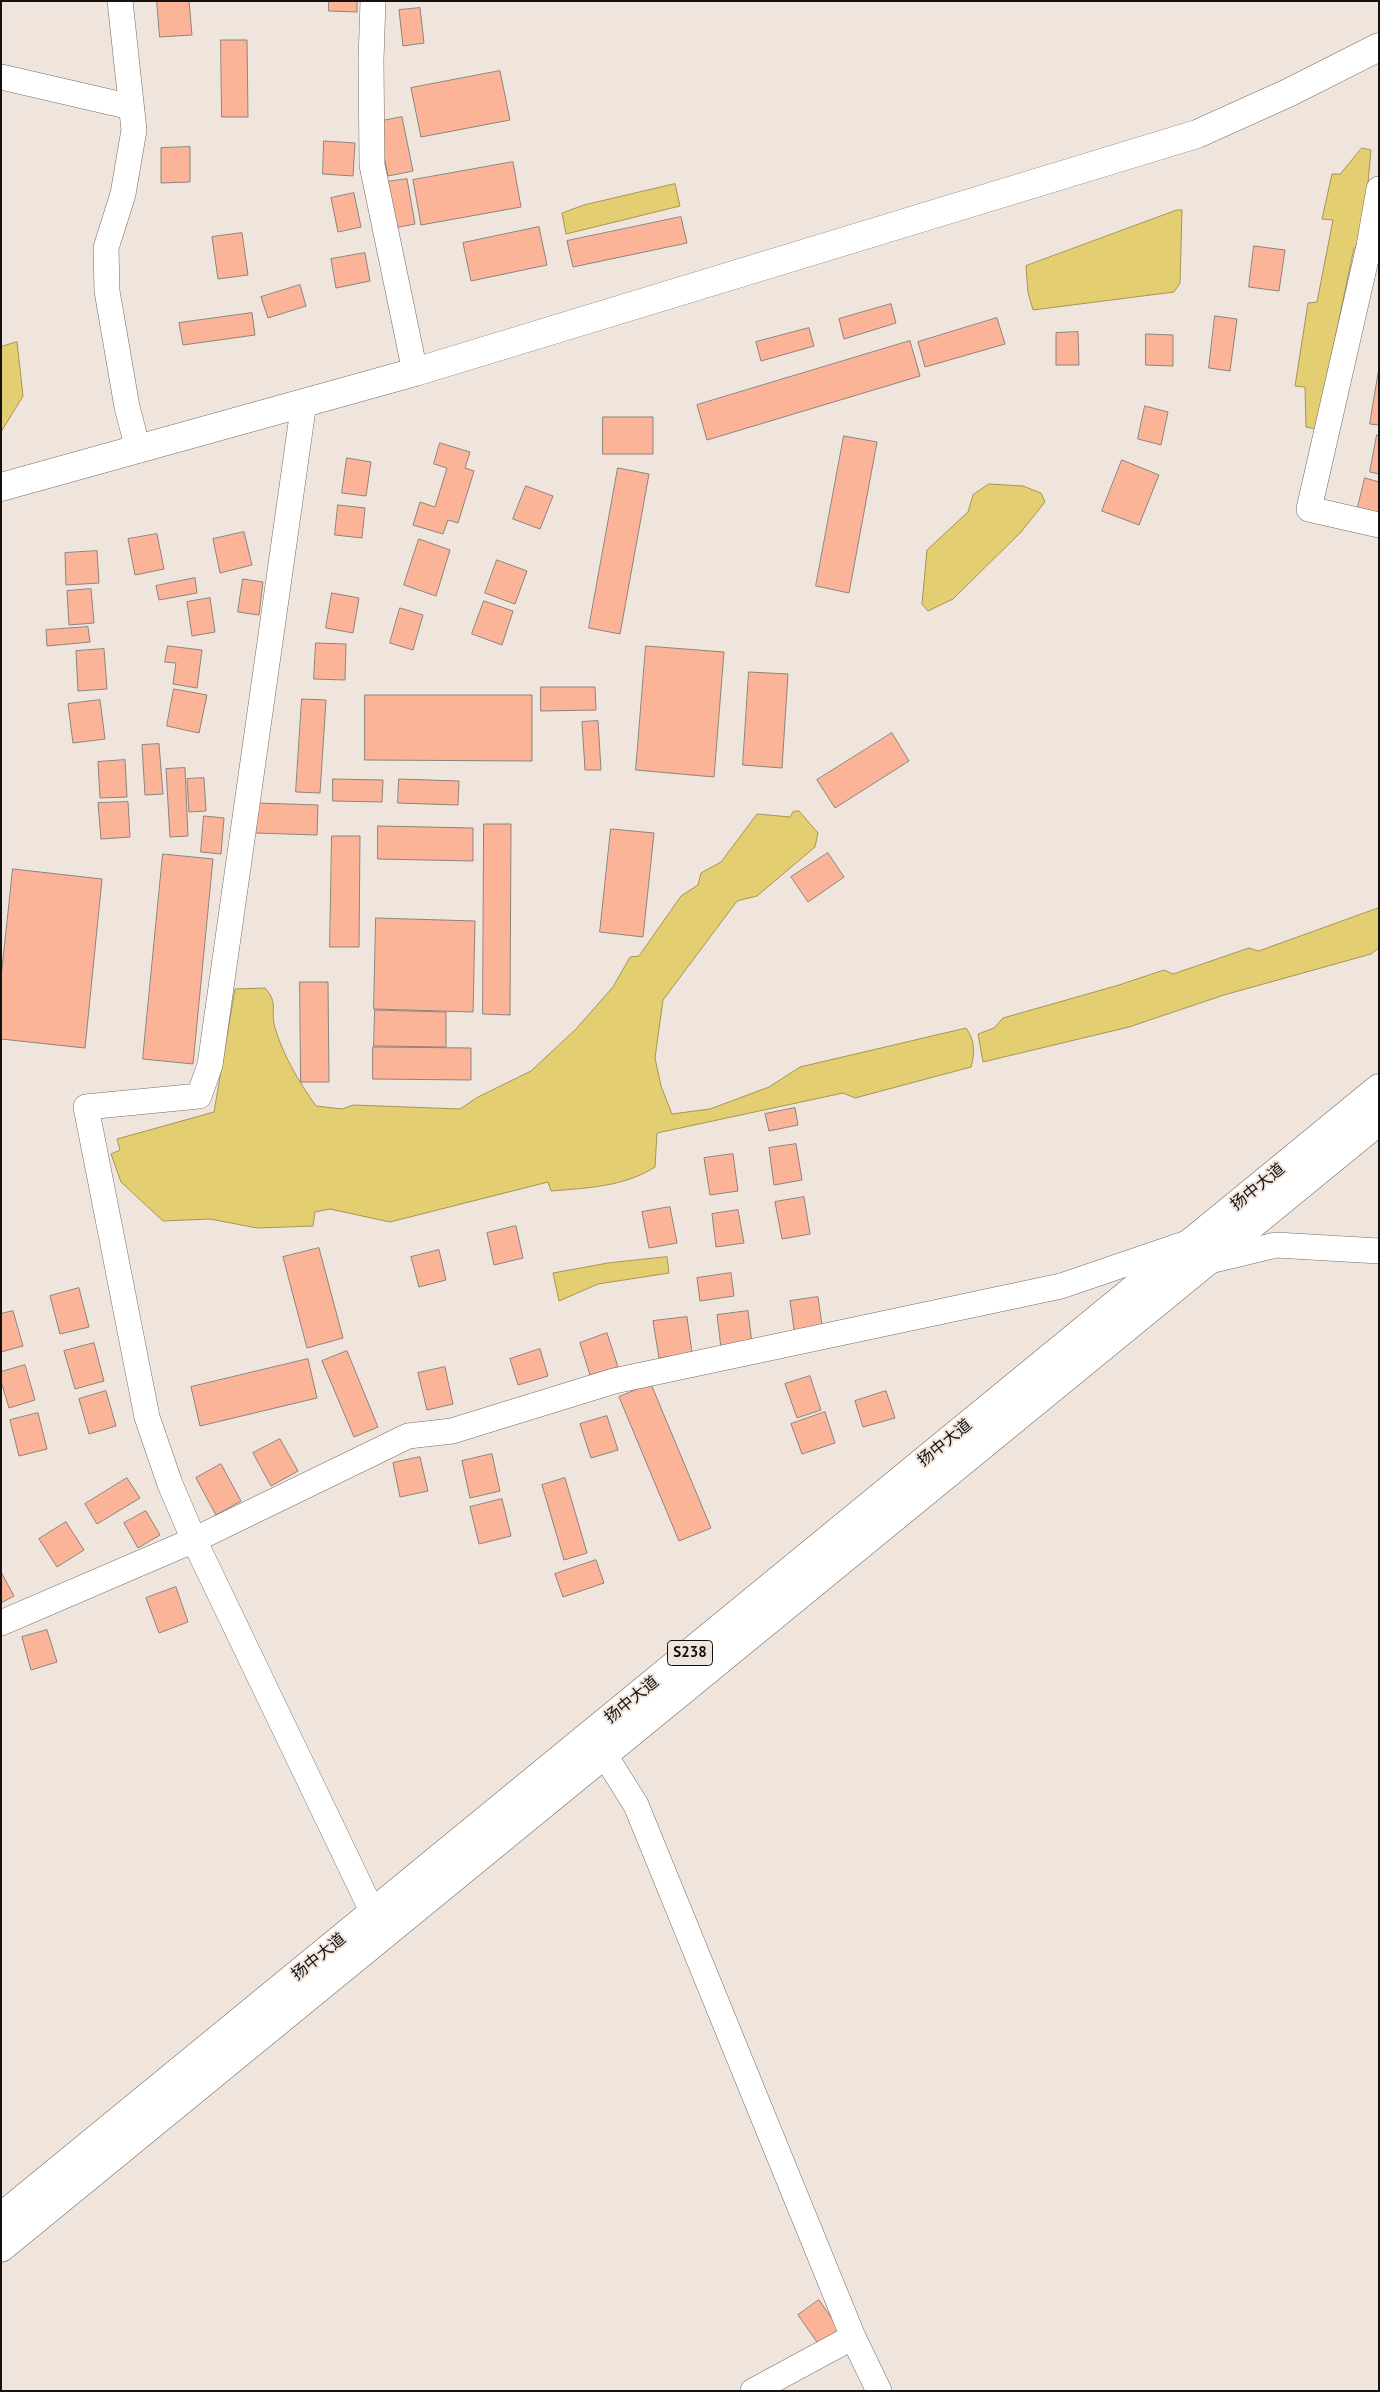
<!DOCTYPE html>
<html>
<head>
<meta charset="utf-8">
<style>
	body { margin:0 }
	#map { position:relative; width:1380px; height:2392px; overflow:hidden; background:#f0e5dd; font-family:"PT Sans",sans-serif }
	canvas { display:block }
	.frame { position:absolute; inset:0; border:2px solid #15110f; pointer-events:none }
</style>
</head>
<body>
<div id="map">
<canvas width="1380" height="2392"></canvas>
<div class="frame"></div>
</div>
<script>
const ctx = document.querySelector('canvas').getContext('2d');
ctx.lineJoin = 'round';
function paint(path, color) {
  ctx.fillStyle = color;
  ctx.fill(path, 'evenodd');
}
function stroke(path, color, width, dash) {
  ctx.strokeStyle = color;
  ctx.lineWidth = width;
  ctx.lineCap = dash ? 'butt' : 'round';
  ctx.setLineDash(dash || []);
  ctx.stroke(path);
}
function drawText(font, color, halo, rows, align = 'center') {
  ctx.font = font + ' "PT Sans","Noto Sans SC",sans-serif';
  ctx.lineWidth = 4;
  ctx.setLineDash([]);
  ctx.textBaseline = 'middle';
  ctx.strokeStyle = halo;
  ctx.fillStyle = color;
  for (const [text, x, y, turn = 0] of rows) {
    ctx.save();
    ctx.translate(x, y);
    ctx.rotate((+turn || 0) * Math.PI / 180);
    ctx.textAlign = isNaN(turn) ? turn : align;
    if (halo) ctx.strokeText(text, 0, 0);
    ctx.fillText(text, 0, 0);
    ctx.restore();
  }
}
const water = new Path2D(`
	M1362,148L1371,150L1362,249L1354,248L1316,429L1306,427L1305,387L1295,386L1308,303L1317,302L1333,220L1322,219L1332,174H1340Z
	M675,184L680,206L566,234L562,213L584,205Z
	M1177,210H1182L1180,283L1174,292L1033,310L1028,293L1026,266Z
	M17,342L23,396L1,432V347Z
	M989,484L1023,486L1041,493L1045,502L1021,532L953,599L928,611L922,604L927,550L968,512L973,495Z
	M799,811L818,833L815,847L757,896L737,901L663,1000L655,1058L661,1086L672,1114L710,1109L769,1087L800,1067L966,1028C975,1040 975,1053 971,1067L855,1098L843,1093L657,1133L655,1167C624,1187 586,1188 551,1191L548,1182L390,1222L330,1209L315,1212L313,1226L257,1228L210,1219L163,1221L121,1182L111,1154L120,1150L117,1139L214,1112L235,989L265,988C279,1003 270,1011 275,1028C284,1057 299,1082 316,1106L342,1109L353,1105L460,1109L478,1097L531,1071L576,1029L613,987L630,957L639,956L681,896L698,885L701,873L721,862L757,814L790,817L793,812Z
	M1379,908V948L1371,954L1224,995L1129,1027L983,1062L978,1034L994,1028L1003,1018L1119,985L1164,970L1173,974L1249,948L1258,951Z
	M667,1257L669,1273L598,1284L559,1301L553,1273L608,1263Z`);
paint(water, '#e3ce72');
stroke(water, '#a59554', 1);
const building = new Path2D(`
	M157,1H189L192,35L160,37Z
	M329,1H357V12L329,11Z
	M420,8L424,43L403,46L399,10Z
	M221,40H247L248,117H222Z
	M500,71L510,120L421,137L411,88Z
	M402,117L413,171L388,176L377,122Z
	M324,141L355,143L353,176L323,174Z
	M190,147V182L161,183V148Z
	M513,162L521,207L421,225L413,180Z
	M407,179L415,224L394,228L386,182Z
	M354,193L361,227L338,232L331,198Z
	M681,217L687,243L573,267L567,241Z
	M539,227L547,265L471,281L463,243Z
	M242,233L248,275L218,279L212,237Z
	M1254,246L1285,250L1279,291L1249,287Z
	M365,253L370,281L336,288L331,259Z
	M300,285L306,306L268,318L261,297Z
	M891,304L896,323L844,339L839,319Z
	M252,313L255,335L183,345L179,323Z
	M1215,316L1237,319L1230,371L1209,368Z
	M997,318L1005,344L925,367L918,342Z
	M809,328L814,346L761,361L756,342Z
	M1078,332L1079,365H1056V333Z
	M1146,334L1173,335V366L1146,365Z
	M910,341L920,376L707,440L697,405Z
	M1379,368V425L1370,424Z
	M1145,406L1168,412L1161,445L1138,439Z
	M603,417H653V454H603Z
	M1377,435L1379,436V474L1370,472Z
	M844,436L877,442L849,593L816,586Z
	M440,443L470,452L465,468L474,471L458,523L448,520L443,534L413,525L420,502L435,507L447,468L434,464Z
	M347,458L371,462L366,496L342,493Z
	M1122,460L1159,475L1139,525L1102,511Z
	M618,468L649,474L620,634L589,628Z
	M1365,478L1379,482V516L1357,511Z
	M526,486L553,496L540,529L513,519Z
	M338,505L365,508L362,538L335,535Z
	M244,532L252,565L220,573L213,539Z
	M157,534L164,569L135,575L128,539Z
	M419,539L450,550L436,596L404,585Z
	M97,551L99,583L66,585L65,553Z
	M497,560L527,571L515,604L485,593Z
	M195,578L197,593L159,600L156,586Z
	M243,579L263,582L259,615L238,612Z
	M91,589L94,623L69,625L67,591Z
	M332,593L359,598L353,633L326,628Z
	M210,598L215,632L192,636L187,602Z
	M484,601L513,611L502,645L472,634Z
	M400,608L423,615L413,650L390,643Z
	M88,627L90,642L47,646L46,630Z
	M316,643L346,644L345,680L314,679Z
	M168,646L202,650L197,688L173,684L176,663L165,662Z
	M646,646L724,652L714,777L636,770Z
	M104,649L107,689L78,691L76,651Z
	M749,672L788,674L782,768L743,765Z
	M541,687H595L596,710L541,711Z
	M174,689L207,695L199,733L167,726Z
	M365,695H532V761L365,760Z
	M302,699L326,700L320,793L296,792Z
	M100,700L105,739L73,743L68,704Z
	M598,721L601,770H585L582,722Z
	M892,733L909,761L835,808L817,780Z
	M159,744L163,794L145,795L142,745Z
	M125,760L127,797L100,798L98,762Z
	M185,768L188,836L170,837L166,769Z
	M204,778L206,811L189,812L187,779Z
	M333,779L383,780L382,802L333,801Z
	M399,779L459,781L458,805L398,803Z
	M128,802L130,837L101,839L98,803Z
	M257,803L318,805L317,835L256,833Z
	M204,816L224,818L221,854L201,852Z
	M484,824H511L510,1015L483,1014Z
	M378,826L473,828V861L378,859Z
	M611,829L654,833L643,937L600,932Z
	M332,836H360L359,947H330Z
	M828,853L844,877L808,902L791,877Z
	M163,854L213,859L193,1064L143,1059Z
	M13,869L102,879L85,1048L1,1039V978Z
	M376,918L475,921L473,1012L374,1009Z
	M300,982H328L329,1082H301Z
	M375,1010L446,1012V1047L374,1046Z
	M373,1047L471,1048V1080L373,1079Z
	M795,1108L798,1125L769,1131L765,1114Z
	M796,1144L802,1180L774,1185L769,1148Z
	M733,1154L738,1191L710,1195L704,1158Z
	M804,1197L810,1234L782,1239L775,1202Z
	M670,1207L677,1243L649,1248L642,1212Z
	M738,1210L744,1243L716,1247L712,1214Z
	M516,1226L523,1258L494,1265L487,1233Z
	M319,1248L343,1338L307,1348L283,1257Z
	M439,1250L446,1280L419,1287L411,1257Z
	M731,1273L734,1296L700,1301L697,1278Z
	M79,1288L89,1327L60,1334L50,1296Z
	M818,1297L823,1332L795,1336L790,1301Z
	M13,1311L23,1346L1,1352V1314Z
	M748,1311L752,1344L721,1348L717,1315Z
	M687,1317L692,1353L659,1358L653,1321Z
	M607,1333L618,1367L590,1375L580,1343Z
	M94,1343L104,1381L75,1389L64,1351Z
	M540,1349L548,1376L518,1385L510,1359Z
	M347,1351L378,1427L354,1437L322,1361Z
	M308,1359L317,1398L200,1426L191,1387Z
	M25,1365L35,1400L9,1408L1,1381V1372Z
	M445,1367L453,1404L427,1410L418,1373Z
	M810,1376L821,1410L797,1418L785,1384Z
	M651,1384L711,1528L679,1541L619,1397Z
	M106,1391L116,1426L89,1434L79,1399Z
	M886,1391L895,1418L863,1427L855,1401Z
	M825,1412L835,1443L802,1454L791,1424Z
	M38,1413L47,1449L19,1456L10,1420Z
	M607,1416L618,1450L591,1458L580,1424Z
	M280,1439L298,1471L271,1486L253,1453Z
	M492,1454L500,1491L470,1498L462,1461Z
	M420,1457L428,1491L400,1497L393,1463Z
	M221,1464L241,1501L216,1515L196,1478Z
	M127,1478L140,1498L97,1524L85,1504Z
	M565,1478L587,1553L564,1560L542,1485Z
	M502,1499L511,1536L479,1544L470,1507Z
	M146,1511L160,1535L138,1548L124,1523Z
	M66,1522L84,1550L57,1567L39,1539Z
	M596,1560L604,1583L563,1597L555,1574Z
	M1,1572L14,1596L1,1603Z
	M176,1587L188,1622L159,1633L146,1598Z
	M47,1630L57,1662L31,1670L22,1637Z
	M819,2300L840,2330L819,2345L798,2315Z`);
paint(building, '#fcb499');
stroke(building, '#8e827d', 1);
const street = new Path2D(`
	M120,1L134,130L123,194L106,248L107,291L127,407L138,449
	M373,1L371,60L372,165L415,372
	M1,77L131,107
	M1379,189L1369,246L1309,509L1379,525
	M304,402L210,1065L199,1096L86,1107L147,1417L170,1484L194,1540L373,1913
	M1,1623L194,1540L408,1436L452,1431L614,1381L1061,1286L1190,1242L1209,1261L1276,1245L1379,1251
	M594,1738L636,1805L853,2337L879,2391
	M753,2391L853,2337`);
const secondary = new Path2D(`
	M1,487L415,372L1197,134L1288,93L1379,47`);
const primary = new Path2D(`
	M1,2217L1379,1088
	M1,2248L1379,1121`);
stroke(street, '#766c65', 26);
stroke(secondary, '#766c65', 29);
stroke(primary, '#766c65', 29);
stroke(street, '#fff', 25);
stroke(secondary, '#fff', 28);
stroke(primary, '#fff', 28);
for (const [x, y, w] of [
	[690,1653,45]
]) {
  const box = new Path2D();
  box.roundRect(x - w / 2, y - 12.5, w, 25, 4);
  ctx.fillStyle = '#f0e5dd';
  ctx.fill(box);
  stroke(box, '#15110f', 1);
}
drawText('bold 15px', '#15110f', null, [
	["S238",690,1653]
]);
drawText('16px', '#15110f', '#f0e5dd', [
	["扬中大道",1258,1187,-39],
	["扬中大道",945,1443,-39],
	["扬中大道",632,1700,-39],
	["扬中大道",319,1957,-39]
]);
</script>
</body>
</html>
